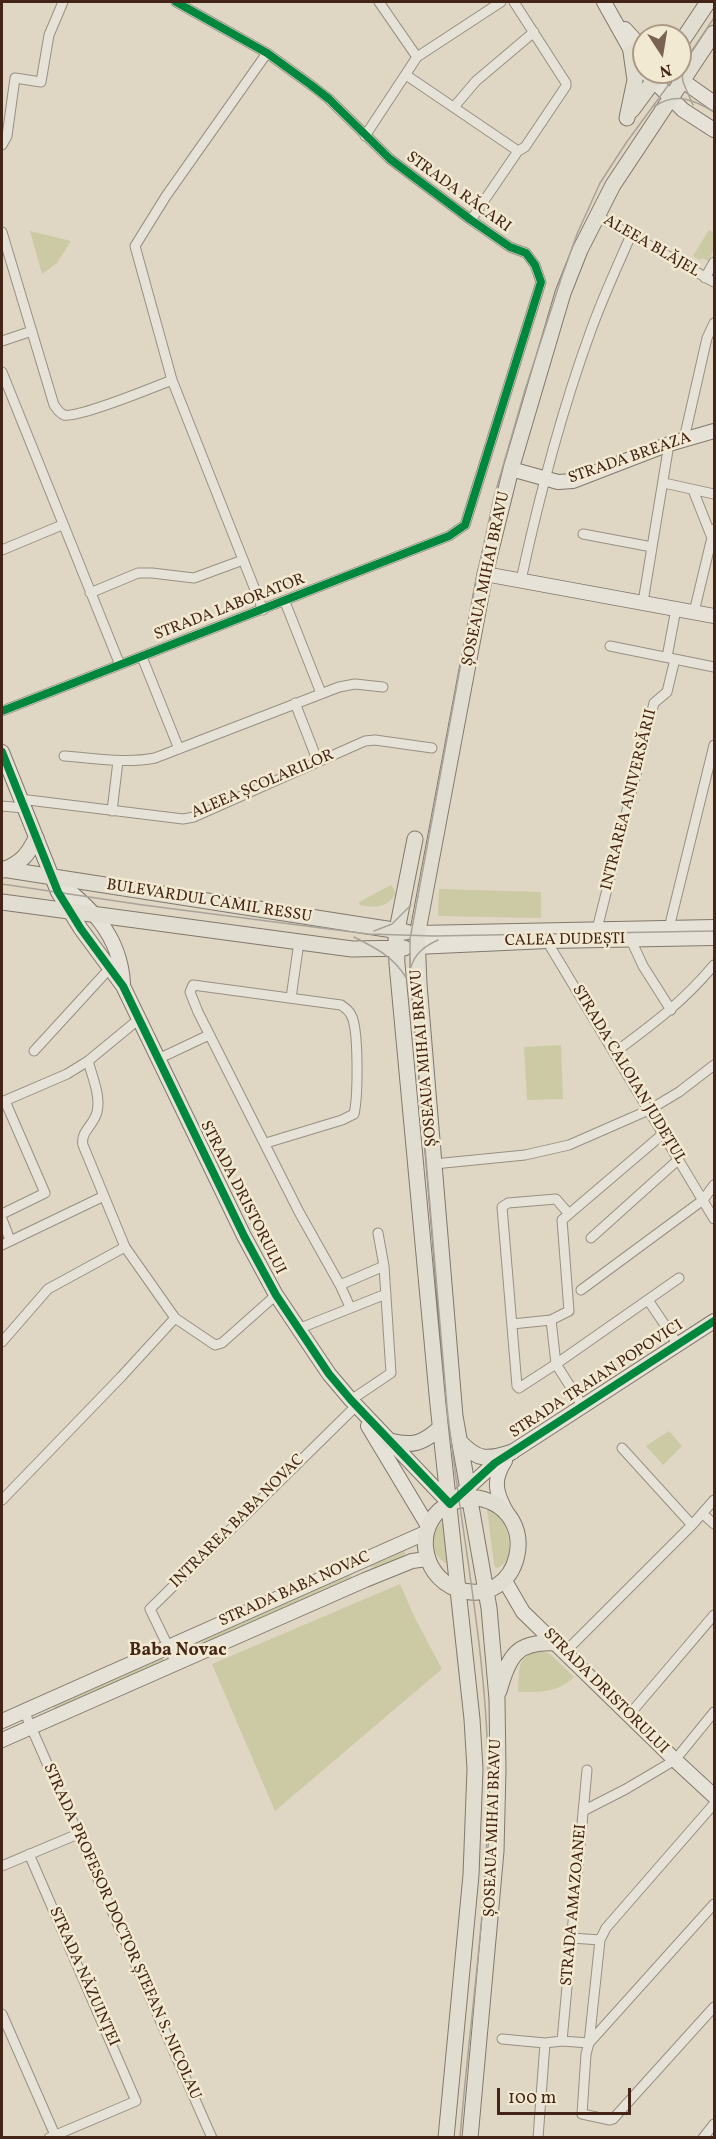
<!DOCTYPE html>
<html>
<head>
<meta charset="utf-8">
<style>
	body { margin:0 }
	#map { position:relative; width:716px; height:2139px; overflow:hidden; background:#dfd7c3; font-family:Vollkorn,serif }
	canvas { display:block }
	.frame { position:absolute; inset:0; border:3px solid #442416; pointer-events:none }
	.north { position:absolute; left:632px; top:24px; width:60px; height:60px; box-sizing:border-box; background:#f1e9d1; border:2px solid #ac9a86; border-radius:50%; rotate:168deg; font-size:16px; font-weight:700; line-height:24px; text-align:center; color:#442416 }
	.north::after { content:''; display:block; margin:auto; width:21px; height:27px; background:#7a6353; clip-path:polygon(50% 0,100% 100%,50% 72%,0 100%) }
	.scale { position:absolute; left:497px; top:2088px; width:134px; height:27px; box-sizing:border-box; border:3px solid #442416; border-top:0; padding-left:8px; font-size:18px; line-height:21px; white-space:nowrap; color:#442416; -webkit-text-stroke:4px #f1e9d1; paint-order:stroke }
</style>
</head>
<body>
<div id="map">
<canvas width="716" height="2139"></canvas>
<div class="frame"></div>
<div class="north">N</div>
<div class="scale">100 m</div>
</div>
<script>
const ctx = document.querySelector('canvas').getContext('2d');
ctx.lineJoin = 'round';
function paint(path, color) {
  ctx.fillStyle = color;
  ctx.fill(path, 'evenodd');
}
function stroke(path, color, width, dash) {
  ctx.strokeStyle = color;
  ctx.lineWidth = width;
  ctx.lineCap = dash ? 'butt' : 'round';
  ctx.setLineDash(dash || []);
  ctx.stroke(path);
}
function drawText(font, color, halo, rows, align = 'center') {
  ctx.font = font + ' Vollkorn,serif';
  ctx.lineWidth = 5;
  ctx.setLineDash([]);
  ctx.textBaseline = 'middle';
  ctx.strokeStyle = halo;
  ctx.fillStyle = color;
  for (const [text, x, y, turn = 0] of rows) {
    ctx.save();
    ctx.translate(x, y);
    ctx.rotate((+turn || 0) * Math.PI / 180);
    ctx.textAlign = isNaN(turn) ? turn : align;
    if (halo) ctx.strokeText(text, 0, 0);
    ctx.fillText(text, 0, 0);
    ctx.restore();
  }
}
paint(new Path2D(`
	M709,230L714,233V250L708,261L702,258L700,260L693,256Z
	M30,231L71,241L57,263L42,274Z
	M391,885L396,893C388,908 375,908 360,905L359,902Z
	M439,889L541,892V918L438,916Z
	M561,1045L563,1099L527,1100L524,1047Z
	M669,1431L682,1446L663,1465L646,1446Z
	M487,1509C493,1512 499,1515 502,1521C510,1533 515,1565 496,1568L494,1565Z
	M445,1518L448,1564C425,1553 431,1533 445,1518Z
	M402,1549L406,1554L401,1558L374,1568L370,1566L369,1564Z
	M352,1572L350,1576L354,1579L184,1653L183,1650L178,1648Z
	M400,1584L415,1618L442,1669L275,1811L212,1664Z
	M541,1651L550,1654L574,1677C558,1693 539,1692 518,1692C520,1670 515,1655 541,1651Z
	M162,1657L165,1662L55,1710L53,1706L49,1705Z`), '#cbcaa5');
const street = new Path2D(`
	M379,2L417,57
	M406,75L518,151
	M454,107L476,81L534,32
	M365,136L417,57L501,2
	M2,145L7,136L15,78L41,82L49,35L63,2
	M597,216L714,282
	M471,220L518,151L525,147L566,86V83L514,2
	M2,232L54,405C57,409 59,413 64,415C79,418 154,387 172,380
	M705,278L714,262
	M2,341L32,331
	M2,372L120,665
	M684,439L707,338L714,323
	M664,483L714,494
	M693,490L712,538
	M583,534L652,547
	M2,550L62,525
	M521,580C539,497 561,413 590,333C602,299 617,267 631,235
	M90,593L138,573H152L194,578L243,560
	M285,602L321,693
	M643,602L669,444
	M263,610L172,380L135,246L166,196L267,53
	M694,612L714,529
	M610,646L714,667
	M142,657L179,749
	M667,657L676,609
	M295,703L318,762
	M2,711L449,536L465,525L541,282L535,265L526,253L510,247L471,220L390,159L329,99L311,85L267,53L176,2
	M64,756C94,758 125,764 155,758L339,687L355,684L383,687
	M20,799L183,819L194,817L365,741L375,740L432,748
	M2,806L24,808
	M112,811L118,761
	M668,932L714,745
	M596,933L654,703L667,692L675,659
	M547,938L551,948L714,1219
	M631,940L643,966L671,1010
	M291,998L299,942
	M34,1051L110,968
	M614,1053C653,1024 683,1002 714,965
	M158,1059L209,1035
	M88,1061C92,1076 101,1096 97,1112C94,1125 80,1132 83,1145L125,1247L175,1318L215,1345L222,1343L276,1295
	M2,1102L67,1074L88,1061L139,1019
	M266,1143L342,1120L354,1114C358,1097 359,1028 351,1015C349,1010 345,1008 341,1005L193,985L190,992L198,1012L299,1212L340,1285L350,1307
	M434,1164L525,1155L569,1145L649,1110L679,1092L714,1065
	M2,1214L45,1193L5,1101
	M569,1214L556,1199L508,1203L502,1207L517,1386L519,1388L556,1364L679,1278
	M2,1219L10,1240
	M591,1238L679,1159
	M2,1245L104,1196
	M340,1285L384,1266
	M581,1290L703,1200L714,1185
	M648,1300L677,1343
	M551,1320L569,1311L562,1220L664,1133
	M512,1324L551,1320L556,1364L582,1405
	M298,1329L386,1294
	M2,1342L48,1289L125,1247
	M351,1400L391,1373L384,1266L378,1233
	M622,1448L692,1525
	M2,1500L121,1377L175,1318
	M703,1514L714,1524
	M565,1652L692,1525L714,1500
	M176,1663L150,1609L356,1406
	M24,1711L212,2138
	M629,1715L714,1615
	M714,1804L606,1928L600,1940L589,2043L586,2054L582,2114L610,2120L613,2119L714,2007
	M583,1811L626,1789L675,1760L714,1712
	M29,1854L136,2101L49,2138
	M2,1866L78,1834
	M572,1938L600,1940
	M2,2014L55,2135
	M502,2039L545,2043L562,2041L589,2043L714,1904
	M562,2041L587,1770
	M538,2138L545,2043
	M703,2138L714,2124`);
const secondary = new Path2D(`
	M604,2L637,61
	M625,29L644,50
	M645,72L683,110L714,130
	M670,72L714,103
	M511,469L558,482L573,481L669,444L714,431
	M485,574L714,616
	M2,752L58,892L81,929L123,986L244,1236L276,1295L329,1374L351,1400L450,1504L495,1463L512,1452L714,1321
	M53,878C89,905 120,934 123,983
	M418,933L714,927
	M416,947L548,941L714,938
	M368,1426L428,1526
	M505,1461C492,1480 496,1494 507,1513
	M505,1581L523,1612L675,1760L714,1796
	M2,1721L425,1533
	M2,1740L365,1580L412,1561L427,1559`);
const primary = new Path2D(`
	M680,44L708,2
	M632,110L660,72
	M627,118L635,80L631,52
	M415,839L396,935L397,964L438,1405L472,1719L475,1769L471,1875L446,2138
	M2,869L406,932
	M3,870C21,863 28,855 36,838
	M2,902L352,949L404,948
	M390,1441C413,1447 423,1443 440,1428
	M460,1442C478,1461 488,1460 512,1452
	M478,1498C545,1511 521,1611 457,1589C419,1575 413,1520 451,1503C460,1499 470,1499 478,1498Z
	M499,1691C509,1655 517,1641 556,1643
	M470,2138L496,1851L498,1770L497,1699L489,1608L455,1416L419,984L417,936L485,574L511,469L563,293L580,250L613,185L714,33`);
stroke(street, '#989083', 11);
stroke(secondary, '#82786c', 16);
stroke(primary, '#82786c', 17);
stroke(street, '#e6e2d7', 9);
stroke(secondary, '#e6e2d7', 14);
stroke(primary, '#e1ddd1', 15);
stroke(new Path2D(`
	M681,65L683,82L693,105
	M680,68L714,18
	M655,106C677,92 694,100 714,112
	M2,884L143,905L368,934L434,936L714,931
	M374,931L392,924L411,905
	M354,937C376,948 394,957 407,979
	M411,967C415,953 425,946 438,940
	M460,2138C470,2015 490,1891 488,1767C486,1646 460,1527 447,1407L410,970V939L477,576L494,497L525,390L562,276L577,234L600,183L626,143L678,72`), '#a9a299', 1.5);
stroke(new Path2D(`
	M2,711L449,536L465,525L541,282L535,265L526,253L510,247L471,220L390,159L329,99L311,85L267,53L176,2
	M2,752L58,892L81,929L123,986L244,1236L276,1295L329,1374L351,1400L450,1504L495,1463L512,1452L714,1321`), '#00873e', 8);
drawText('16px', '#442416', '#f1e9d1', [
	["STRADA RĂCARI",458,193,36],
	["ALEEA BLĂJEL",651,247,30],
	["STRADA BREAZA",630,459,-19],
	["ȘOSEAUA MIHAI BRAVU",487,579,-78],
	["STRADA LABORATOR",230,608,-21],
	["ALEEA ȘCOLARILOR",263,785,-23],
	["INTRAREA ANIVERSĂRII",630,800,-76],
	["BULEVARDUL CAMIL RESSU",209,902,9],
	["CALEA DUDEȘTI",565,941,-1],
	["ȘOSEAUA MIHAI BRAVU",425,1058,-95],
	["STRADA CALOIAN JUDEȚUL",628,1075,59],
	["STRADA DRISTORULUI",242,1198,63],
	["STRADA TRAIAN POPOVICI",597,1380,-33],
	["INTRAREA BABA NOVAC",238,1522,-45],
	["STRADA BABA NOVAC",295,1590,-24],
	["STRADA DRISTORULUI",605,1692,45],
	["ȘOSEAUA MIHAI BRAVU",494,1828,-88],
	["STRADA AMAZOANEI",575,1905,-85],
	["STRADA PROFESOR DOCTOR ȘTEFAN S. NICOLAU",121,1932,66],
	["STRADA NĂZUINȚEI",83,1977,66]
]);
drawText('bold 18px', '#442416', '#f1e9d1', [
	["Baba Novac",178,1652]
]);
</script>
</body>
</html>
